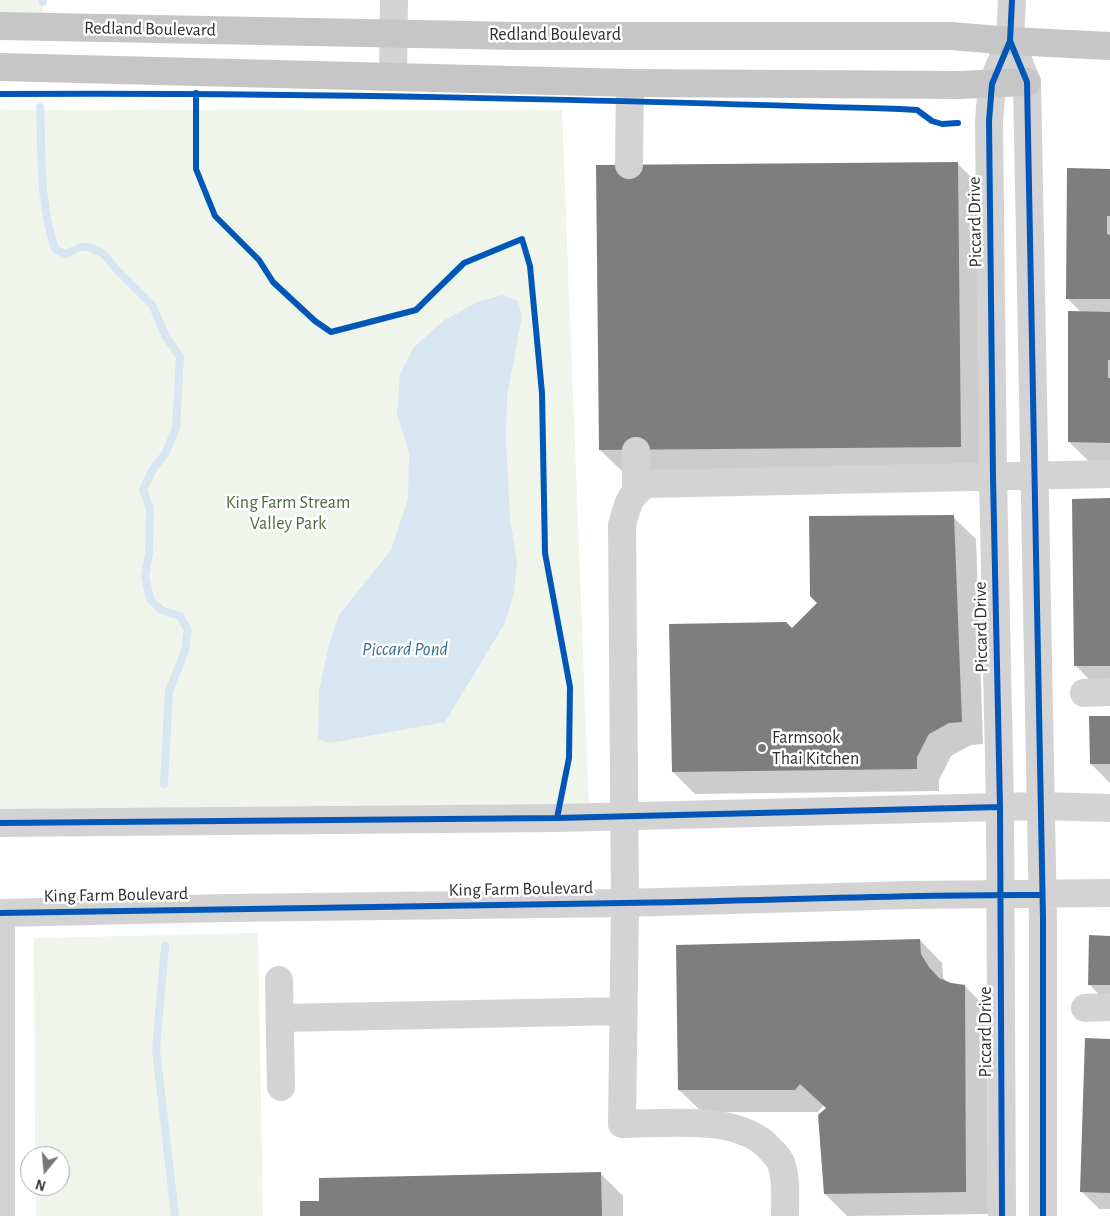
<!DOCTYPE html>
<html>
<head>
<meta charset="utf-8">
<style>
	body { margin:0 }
	#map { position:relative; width:1110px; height:1216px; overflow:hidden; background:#fff; font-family:"Alegreya Sans",sans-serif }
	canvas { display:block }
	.north { position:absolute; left:20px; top:1146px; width:50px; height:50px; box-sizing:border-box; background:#fff; border:1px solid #ababab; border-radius:50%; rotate:197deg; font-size:14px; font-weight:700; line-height:20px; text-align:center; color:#2e2e2e }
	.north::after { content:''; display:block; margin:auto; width:18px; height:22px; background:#777; clip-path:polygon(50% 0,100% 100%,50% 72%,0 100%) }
</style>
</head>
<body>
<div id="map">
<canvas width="1110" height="1216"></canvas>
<div class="north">N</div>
</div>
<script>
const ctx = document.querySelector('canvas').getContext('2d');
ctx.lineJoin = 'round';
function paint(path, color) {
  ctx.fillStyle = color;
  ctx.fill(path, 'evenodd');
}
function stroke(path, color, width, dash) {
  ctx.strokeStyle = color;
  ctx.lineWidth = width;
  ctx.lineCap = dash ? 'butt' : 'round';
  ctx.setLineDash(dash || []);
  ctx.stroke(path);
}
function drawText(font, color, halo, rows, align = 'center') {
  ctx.font = font + ' "Alegreya Sans",sans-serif';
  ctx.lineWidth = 5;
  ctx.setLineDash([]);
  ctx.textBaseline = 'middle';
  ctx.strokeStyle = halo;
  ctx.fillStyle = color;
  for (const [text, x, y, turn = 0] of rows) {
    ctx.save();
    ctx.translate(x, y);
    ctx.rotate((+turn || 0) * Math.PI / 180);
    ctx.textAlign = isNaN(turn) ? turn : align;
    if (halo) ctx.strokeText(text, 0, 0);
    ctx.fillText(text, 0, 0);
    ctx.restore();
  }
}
paint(new Path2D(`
	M0,0H43L42,30L0,29Z
	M0,110H562L589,806L0,809Z
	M258,933L263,1216H36L35,1186H60V1156H35L34,938Z`), '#f0f5eb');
paint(new Path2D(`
	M502,295L518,301L522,317L507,396L506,441L510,518L517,561L514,593L505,623L445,722L330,743L318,739L319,691L329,644L339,615L391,550L408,499L409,453L397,413L400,374L414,347L443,321L478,302Z`), '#d8e6f2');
paint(new Path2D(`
	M957,163L980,186L983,469L623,472L600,450Z
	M1110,170V473H1101L1069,442L1082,313L1068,299Z
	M1110,500V697H1107L1076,666Z
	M953,517L976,539L983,744L971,745L951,756L939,780V791L695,794L673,772L792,630Z
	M1110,717V783L1091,764Z
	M1110,937V1002H1106L1089,984Z
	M920,940L942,963L943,977L946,982L965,986L987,1009L988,1214L847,1216L825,1194L827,1108L824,1105L818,1112H702L679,1090Z
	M1110,1040V1209H1099L1082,1192Z
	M600,1173L623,1196V1216H301L321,1202Z`), '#0003');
stroke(new Path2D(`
	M43,2V0
	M40,107C42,153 39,208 56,250L66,254L80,247H89L104,254L116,269L152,305L166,337L180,357L176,428L165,454L153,469L143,490L150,508L149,554L145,576L150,599L161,610L180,616L188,630L185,651L169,691L164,784
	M165,946L156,1049L175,1216`), '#d8e6f2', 8);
paint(new Path2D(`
	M958,162L961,447L599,450L596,165Z
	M1067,168L1110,169V216H1107V234L1110,235V299H1066Z
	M1068,311L1110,312V360H1108V378H1110V443L1068,442Z
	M1110,498V666H1074L1072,499Z
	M954,515L962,722L949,723L929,734L917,757V769L672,772L669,624L786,622L792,628L817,603L810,596L809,516Z
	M1089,716H1110V764H1090Z
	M1089,935L1110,936V985H1088Z
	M920,939L921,954L929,967L939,978L951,983L965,985L966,1192L824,1194L818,1115L826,1108L800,1084L795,1090H678L676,945Z
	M1085,1038L1110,1039V1193L1080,1192Z
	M601,1172L602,1216H300V1201H319V1178Z`), '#7e7e7e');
stroke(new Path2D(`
	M1010,41L1027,82L1043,919V1216
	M393,77L394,0
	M629,165L630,83
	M636,491V451
	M1084,693L1110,692
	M0,823L557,818L1040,806L1110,808
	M0,913L228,908L625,903L910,895L1110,893
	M1,913V1216
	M279,980L281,1087
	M1085,1008L1110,1007
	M280,1018L624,1011
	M785,1216C785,1199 787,1179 781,1163C779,1158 775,1154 772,1151C741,1113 667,1124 622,1124L625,903L622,525C628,504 628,495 648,484L1110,474
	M1002,1216L1000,807L993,477L989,121L992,84L1010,41L1012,0`), '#d3d3d3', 28);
stroke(new Path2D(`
	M0,26L520,36H951L1010,41L1110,46
	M0,67L630,83L960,85L1027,82`), '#c6c6c6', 28);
stroke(new Path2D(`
	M1010,41L1027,82L1043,919V1216
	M196,93V169L215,216L259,260L273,282L315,321L331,332L416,310L464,263L522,239L530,266L542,393L545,553L570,687L569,758L557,818
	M0,94C300,92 600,100 900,109L917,110L932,121L942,124L958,123
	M0,823L557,818L1000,807
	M0,913C208,909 416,907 623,903C763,901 903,894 1042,895
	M1002,1216L1000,807L993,477L989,121L992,84L1010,41L1012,0`), '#0057b8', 6);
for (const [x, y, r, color] of [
	[762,748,5,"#777"]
]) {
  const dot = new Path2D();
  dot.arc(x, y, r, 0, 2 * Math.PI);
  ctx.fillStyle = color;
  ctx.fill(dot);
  stroke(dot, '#fff', 2);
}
drawText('18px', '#2e2e2e', '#fff', [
	["Redland Boulevard",150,29,1],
	["Redland Boulevard",555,35],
	["Piccard Drive",975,222,-91],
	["Piccard Drive",981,627,-91],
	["King Farm Boulevard",521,889,-1],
	["King Farm Boulevard",116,895,-1],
	["Piccard Drive",986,1032,-90]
]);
drawText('18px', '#4f6a3a', '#fff', [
	["King Farm Stream",288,503],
	["Valley Park",288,524]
]);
drawText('18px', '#2e2e2e', '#fff', [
	["Farmsook",772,738],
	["Thai Kitchen",772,759]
], 'left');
drawText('italic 19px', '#3a6d91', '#fff', [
	["Piccard Pond",405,649]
]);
</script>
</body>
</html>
